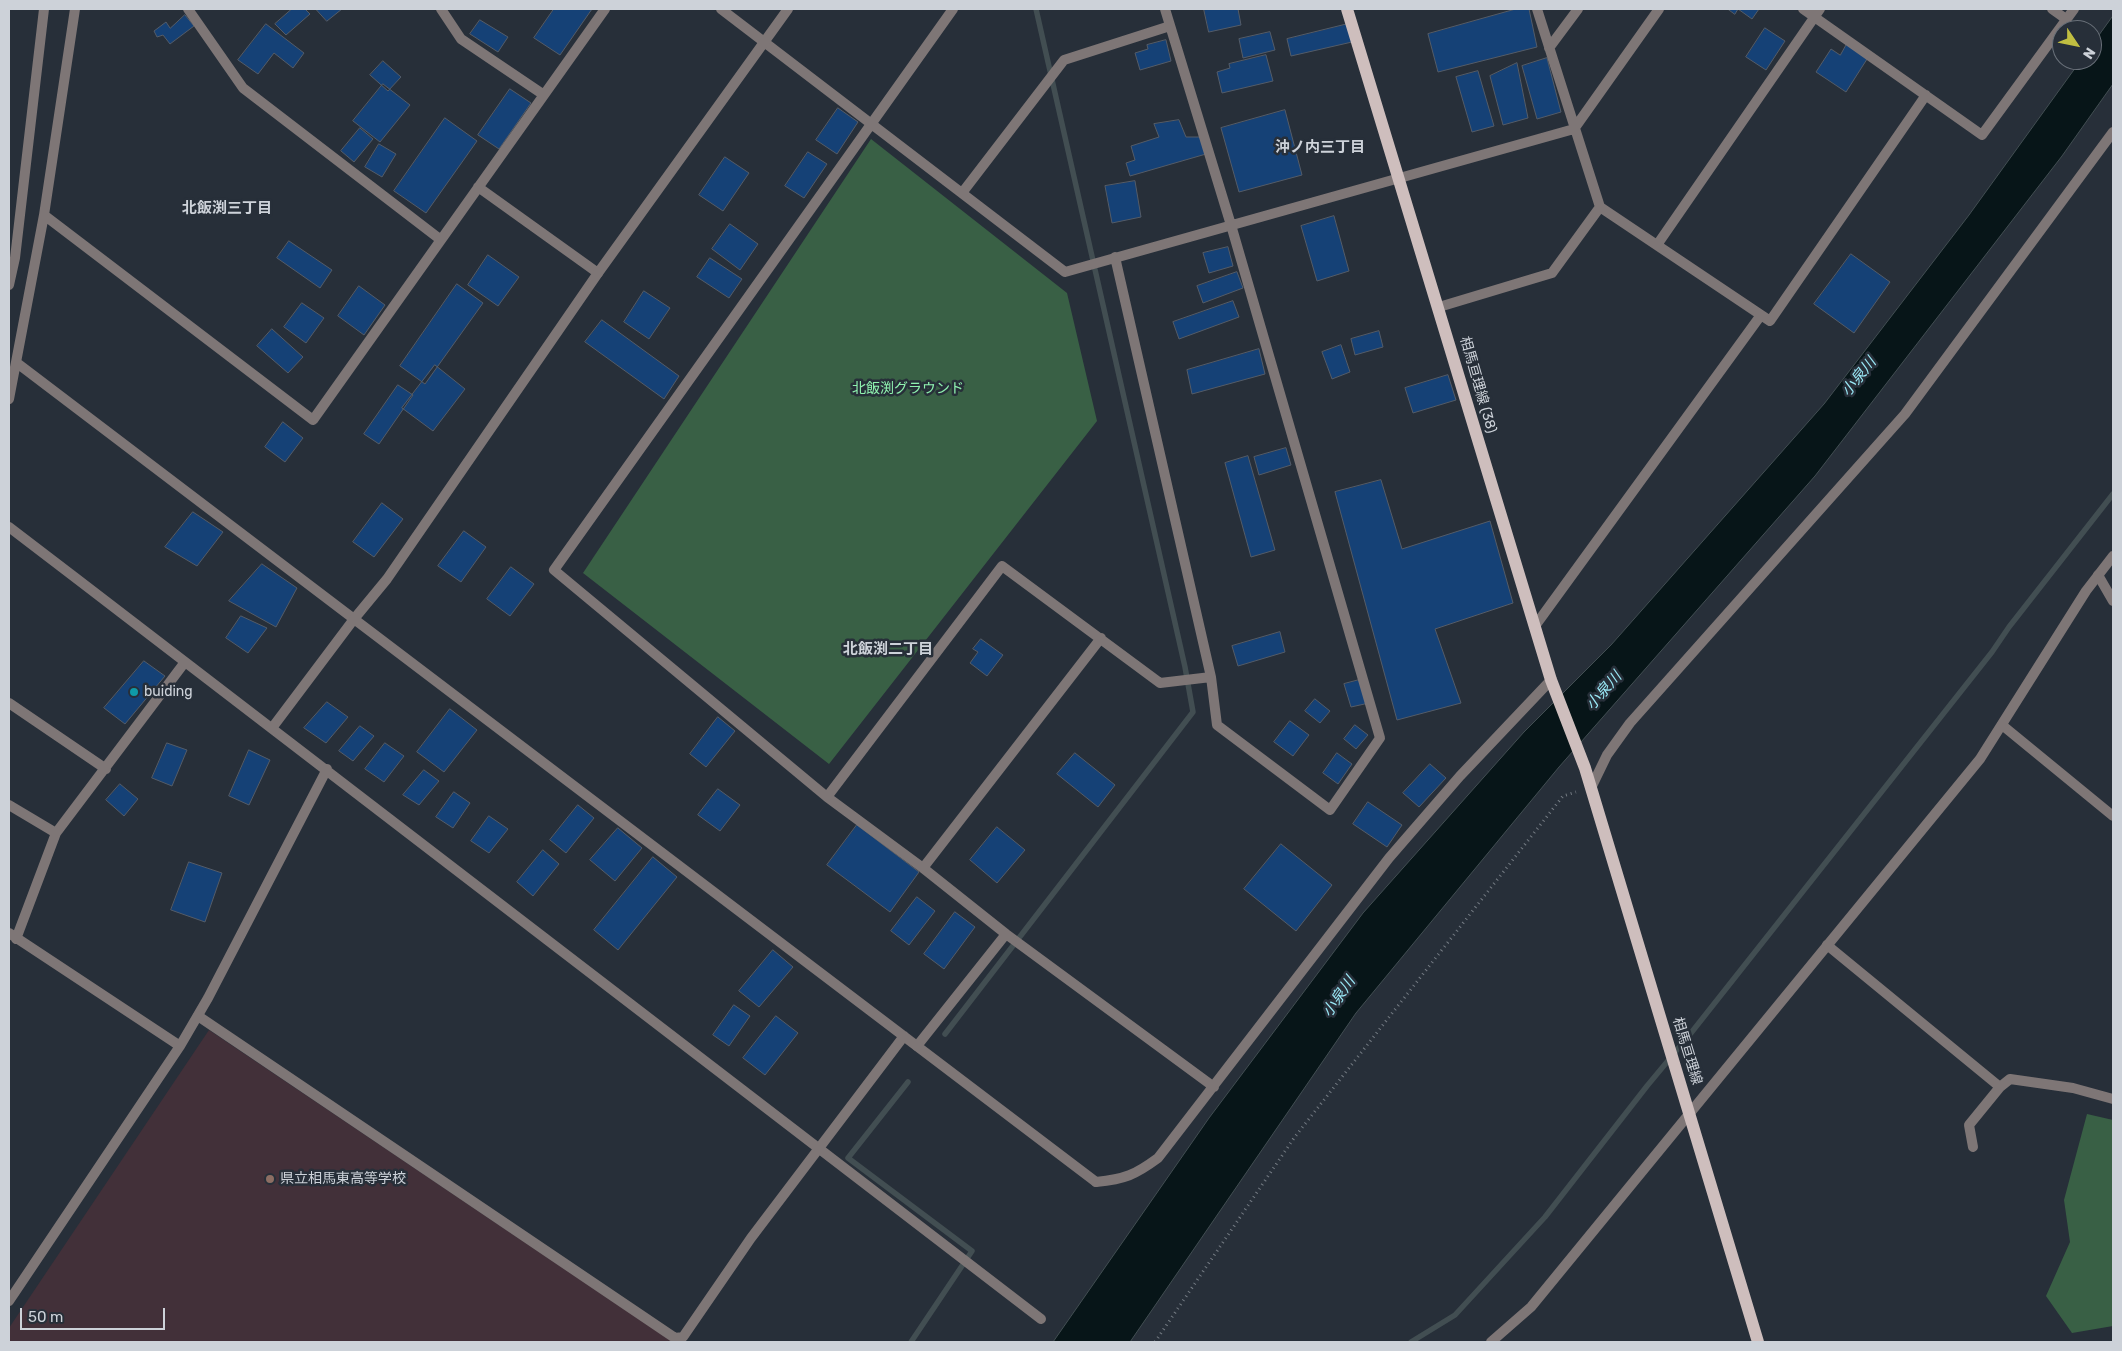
<!DOCTYPE html>
<html>
<head>
<meta charset="utf-8">
<style>
	body { margin:0 }
	#map { position:relative; width:2122px; height:1351px; overflow:hidden; background:#272f39; font-family:Rubik,sans-serif }
	canvas { display:block }
	.frame { position:absolute; inset:0; border:10px solid #cdd2d9; pointer-events:none }
	.north { position:absolute; left:2052px; top:20px; width:50px; height:50px; box-sizing:border-box; background:#272f39; border:1px solid #697079; border-radius:50%; rotate:124deg; font-size:14px; font-weight:700; line-height:20px; text-align:center; color:#cdd2d9 }
	.north::after { content:''; display:block; margin:auto; width:18px; height:22px; background:#c0be41; clip-path:polygon(50% 0,100% 100%,50% 72%,0 100%) }
	.scale { position:absolute; left:20px; top:1308px; width:145px; height:22px; box-sizing:border-box; border:2px solid #cdd2d9; border-top:0; padding-left:6px; font-size:15px; line-height:18px; white-space:nowrap; color:#cdd2d9; -webkit-text-stroke:4px #272f39; paint-order:stroke }
</style>
</head>
<body>
<div id="map">
<canvas width="2122" height="1351"></canvas>
<div class="frame"></div>
<div class="north">N</div>
<div class="scale">50 m</div>
</div>
<script>
const ctx = document.querySelector('canvas').getContext('2d');
ctx.lineJoin = 'round';
function paint(path, color) {
  ctx.fillStyle = color;
  ctx.fill(path, 'evenodd');
}
function stroke(path, color, width, dash) {
  ctx.strokeStyle = color;
  ctx.lineWidth = width;
  ctx.lineCap = dash ? 'butt' : 'round';
  ctx.setLineDash(dash || []);
  ctx.stroke(path);
}
function drawText(font, color, halo, rows, align = 'center') {
  ctx.font = font + ' Rubik,"Noto Sans JP",sans-serif';
  ctx.lineWidth = 5;
  ctx.setLineDash([]);
  ctx.textBaseline = 'middle';
  ctx.strokeStyle = halo;
  ctx.fillStyle = color;
  for (const [text, x, y, turn = 0] of rows) {
    ctx.save();
    ctx.translate(x, y);
    ctx.rotate((+turn || 0) * Math.PI / 180);
    ctx.textAlign = isNaN(turn) ? turn : align;
    if (halo) ctx.strokeText(text, 0, 0);
    ctx.fillText(text, 0, 0);
    ctx.restore();
  }
}
paint(new Path2D(`
	M209,1030L673,1342H9V1328Z`), '#423039');
paint(new Path2D(`
	M871,139L1067,293L1097,421L829,764L583,573Z
	M2087,1114L2113,1120V1326L2072,1333L2046,1296L2070,1242L2064,1200Z`), '#396045');
const water = new Path2D(`
	M2113,16V84L2062,156L1815,476L1559,767L1356,1013L1130,1342H1053L1209,1118L1363,913L1524,732L1611,645L1824,404L1969,215L2081,60H2092V45Z`);
paint(water, '#071518');
stroke(water, '#424e52', 1);
stroke(new Path2D(`
	M945,1034L1193,712L1185,667L1036,9
	M908,1082L848,1158L972,1251L911,1342
	M1411,1342L1455,1315L1545,1217L1647,1086L1691,1033L1992,652L2009,627L2113,494`), '#424e52', 5.5);
const building = new Path2D(`
	M292,9H305L310,14L286,35L275,24Z
	M316,9H342L327,21Z
	M554,9H592L560,55L534,38Z
	M1204,9H1238L1241,25L1209,32Z
	M1516,9H1529L1537,47L1438,72L1428,34Z
	M1728,9H1759L1752,19L1738,9L1735,14Z
	M185,15L194,26L170,44L163,35L157,37L154,31L166,22L170,28Z
	M480,20L508,37L498,52L470,34Z
	M266,24L304,53L293,68L274,53L258,74L238,60Z
	M1348,24L1352,42L1291,56L1287,39Z
	M1765,28L1785,41L1766,70L1746,57Z
	M1270,32L1275,50L1243,58L1239,39Z
	M1166,40L1171,61L1140,70L1135,53L1148,49L1147,45Z
	M1848,42L1869,56L1846,92L1816,72L1831,49L1840,55Z
	M1266,55L1273,81L1222,93L1217,72L1230,68L1229,64Z
	M1547,58L1561,112L1537,119L1522,66Z
	M383,61L401,77L388,91L370,75Z
	M1517,63L1528,118L1503,125L1490,76Z
	M1478,71L1494,126L1472,132L1456,77Z
	M383,84L410,105L380,142L353,121Z
	M510,89L531,103L499,149L478,135Z
	M838,108L858,122L837,154L816,140Z
	M1285,110L1302,175L1239,192L1221,128Z
	M445,118L477,141L426,213L394,191Z
	M1179,120L1186,137H1201L1206,154L1130,176L1126,163L1135,160L1131,146L1159,137L1154,124Z
	M360,128L373,139L354,162L341,151Z
	M379,144L396,154L382,177L365,167Z
	M808,152L827,164L804,198L785,186Z
	M725,157L749,173L723,211L699,195Z
	M1135,181L1141,217L1112,223L1105,186Z
	M1334,216L1349,271L1317,281L1301,226Z
	M730,224L758,244L740,270L712,249Z
	M289,241L332,270L320,288L277,258Z
	M1228,247L1233,266L1209,273L1203,253Z
	M1851,254L1890,282L1854,333L1814,304Z
	M488,255L519,277L498,306L468,285Z
	M710,258L742,279L729,298L697,277Z
	M1237,272L1243,288L1203,303L1197,286Z
	M457,284L483,303L425,384L400,366Z
	M359,286L385,305L364,335L338,316Z
	M644,291L670,308L649,339L624,322Z
	M1233,301L1239,317L1179,339L1173,322Z
	M302,303L324,318L306,343L284,327Z
	M602,320L679,376L664,399L585,342Z
	M272,329L303,357L288,373L257,346Z
	M1379,331L1383,347L1355,355L1351,339Z
	M1341,345L1350,372L1332,379L1322,352Z
	M1259,349L1265,374L1192,394L1187,370Z
	M435,365L465,389L433,431L402,408Z
	M1448,375L1456,400L1413,413L1405,388Z
	M398,385L413,395L379,444L364,434Z
	M283,422L303,438L285,462L265,447Z
	M1286,448L1291,465L1259,475L1254,457Z
	M1248,456L1275,550L1251,557L1225,463Z
	M1381,480L1402,549L1490,521L1513,603L1435,629L1461,703L1397,720L1335,492Z
	M382,503L403,519L374,557L353,542Z
	M193,512L223,532L197,566L165,547Z
	M464,531L486,547L461,582L438,566Z
	M262,564L297,588L276,627L229,601Z
	M511,567L534,584L510,616L487,599Z
	M241,616L267,628L248,653L226,638Z
	M1280,632L1285,652L1238,666L1232,646Z
	M981,639L1003,655L987,676L970,663L978,652L973,649Z
	M144,661L165,676L125,724L104,708Z
	M1363,679L1369,703L1351,707L1344,684Z
	M1315,699L1330,711L1320,723L1305,711Z
	M327,702L348,717L326,743L304,728Z
	M450,709L477,730L444,772L417,752Z
	M718,717L735,731L706,767L690,754Z
	M1290,721L1309,735L1293,756L1274,742Z
	M1355,725L1368,735L1356,749L1344,739Z
	M360,726L374,736L353,761L339,751Z
	M167,743L187,750L172,786L152,778Z
	M385,743L404,756L384,782L365,769Z
	M249,750L270,760L249,805L229,796Z
	M1075,753L1115,785L1098,807L1057,774Z
	M1337,753L1352,764L1338,784L1323,773Z
	M1430,764L1446,778L1419,807L1403,793Z
	M424,770L439,781L419,805L403,795Z
	M120,784L138,799L124,816L106,800Z
	M718,789L740,805L720,831L698,815Z
	M454,792L470,803L453,828L436,817Z
	M1368,802L1402,825L1387,847L1353,824Z
	M578,805L594,818L566,853L550,840Z
	M489,816L508,829L489,853L471,841Z
	M857,825L919,872L890,912L827,865Z
	M997,827L1025,850L997,883L970,860Z
	M618,828L642,848L615,881L590,860Z
	M1281,844L1332,885L1296,931L1244,889Z
	M543,850L559,864L533,896L517,882Z
	M653,857L677,877L618,950L594,930Z
	M189,862L222,873L205,922L171,910Z
	M917,897L935,911L909,945L891,931Z
	M955,912L975,927L944,969L924,954Z
	M773,950L793,967L759,1007L739,991Z
	M734,1005L750,1016L729,1046L713,1035Z
	M776,1016L798,1033L765,1075L743,1058Z`);
paint(building, '#154176');
stroke(building, '#545c68', 1);
stroke(new Path2D(`
	M1155,1342L1294,1138L1563,796L1576,792`), '#757c84', 3, [1, 4]);
stroke(new Path2D(`
	M188,9L243,88L441,240
	M441,9L461,39L544,95
	M721,9L1065,272L1574,129L1659,9
	M953,9L554,570L827,797L923,868L1006,934L1214,1087
	M1537,9L1600,207L1770,321L1926,95
	M1803,9L1982,135L2074,9
	M2052,9L2066,19
	M1549,48L1578,9
	M478,187L598,273
	M962,193L1064,60L1170,26
	M44,215L313,420L605,9
	M1657,245L1820,9
	M1115,257L1211,677L1217,725L1330,810L1380,738L1231,225L1165,9
	M9,285L15,258L44,9
	M1439,307L1552,273L1600,207
	M17,363L354,619L272,728
	M9,399L44,215L75,9
	M9,527C354,790 696,1057 1041,1319
	M2098,575L2113,601
	M1535,626L1761,315
	M9,703L106,769
	M2002,725L2113,816
	M1591,788L1607,755L1630,723L1905,414L2113,132
	M827,797L1002,566L1160,683L1211,677
	M9,805L56,833
	M923,868L1101,638
	M9,933L180,1046
	M16,939L56,833L185,662
	M1827,945L2000,1087L1969,1125L1973,1147
	M917,1046L1006,934
	M2000,1087L2010,1079L2073,1088L2113,1099
	M1096,1182C1125,1179 1135,1175 1158,1158L1389,858L1460,776L1551,680
	M9,1301L180,1046L208,998L327,769`), '#7e7676', 10);
stroke(new Path2D(`
	M788,9L598,273L387,579L354,619L1096,1182
	M198,1016L675,1338L683,1337L751,1238L904,1036
	M1491,1342L1531,1307L1980,759L2086,591L2113,556`), '#7e7676', 10);
stroke(new Path2D(`
	M1347,9L1551,680L1585,768L1758,1342`), '#cebebd', 12);
for (const [x, y, r, color] of [
	[134,692,5,"#0f9aa8"],
	[270,1179,5,"#8d6e63"]
]) {
  const dot = new Path2D();
  dot.arc(x, y, r, 0, 2 * Math.PI);
  ctx.fillStyle = color;
  ctx.fill(dot);
  stroke(dot, '#272f39', 2);
}
drawText('14px', '#cdd2d9', '#272f39', [
	["相馬亘理線 (38)",1478,385,74],
	["相馬亘理線",1687,1051,73]
]);
drawText('14px', '#8ff2af', '#272f39', [
	["北飯渕グラウンド",908,389]
]);
drawText('14px', '#cdd2d9', '#272f39', [
	["buiding",144,692],
	["県立相馬東高等学校",280,1179]
], 'left');
drawText('bold 15px', '#cdd2d9', '#272f39', [
	["沖ノ内三丁目",1320,148],
	["北飯渕三丁目",227,209],
	["北飯渕二丁目",888,650]
]);
drawText('italic 15px', '#9beaf8', '#272f39', [
	["小泉川",1859,377,-51],
	["小泉川",1604,691,-49],
	["小泉川",1339,997,-55]
]);
</script>
</body>
</html>
